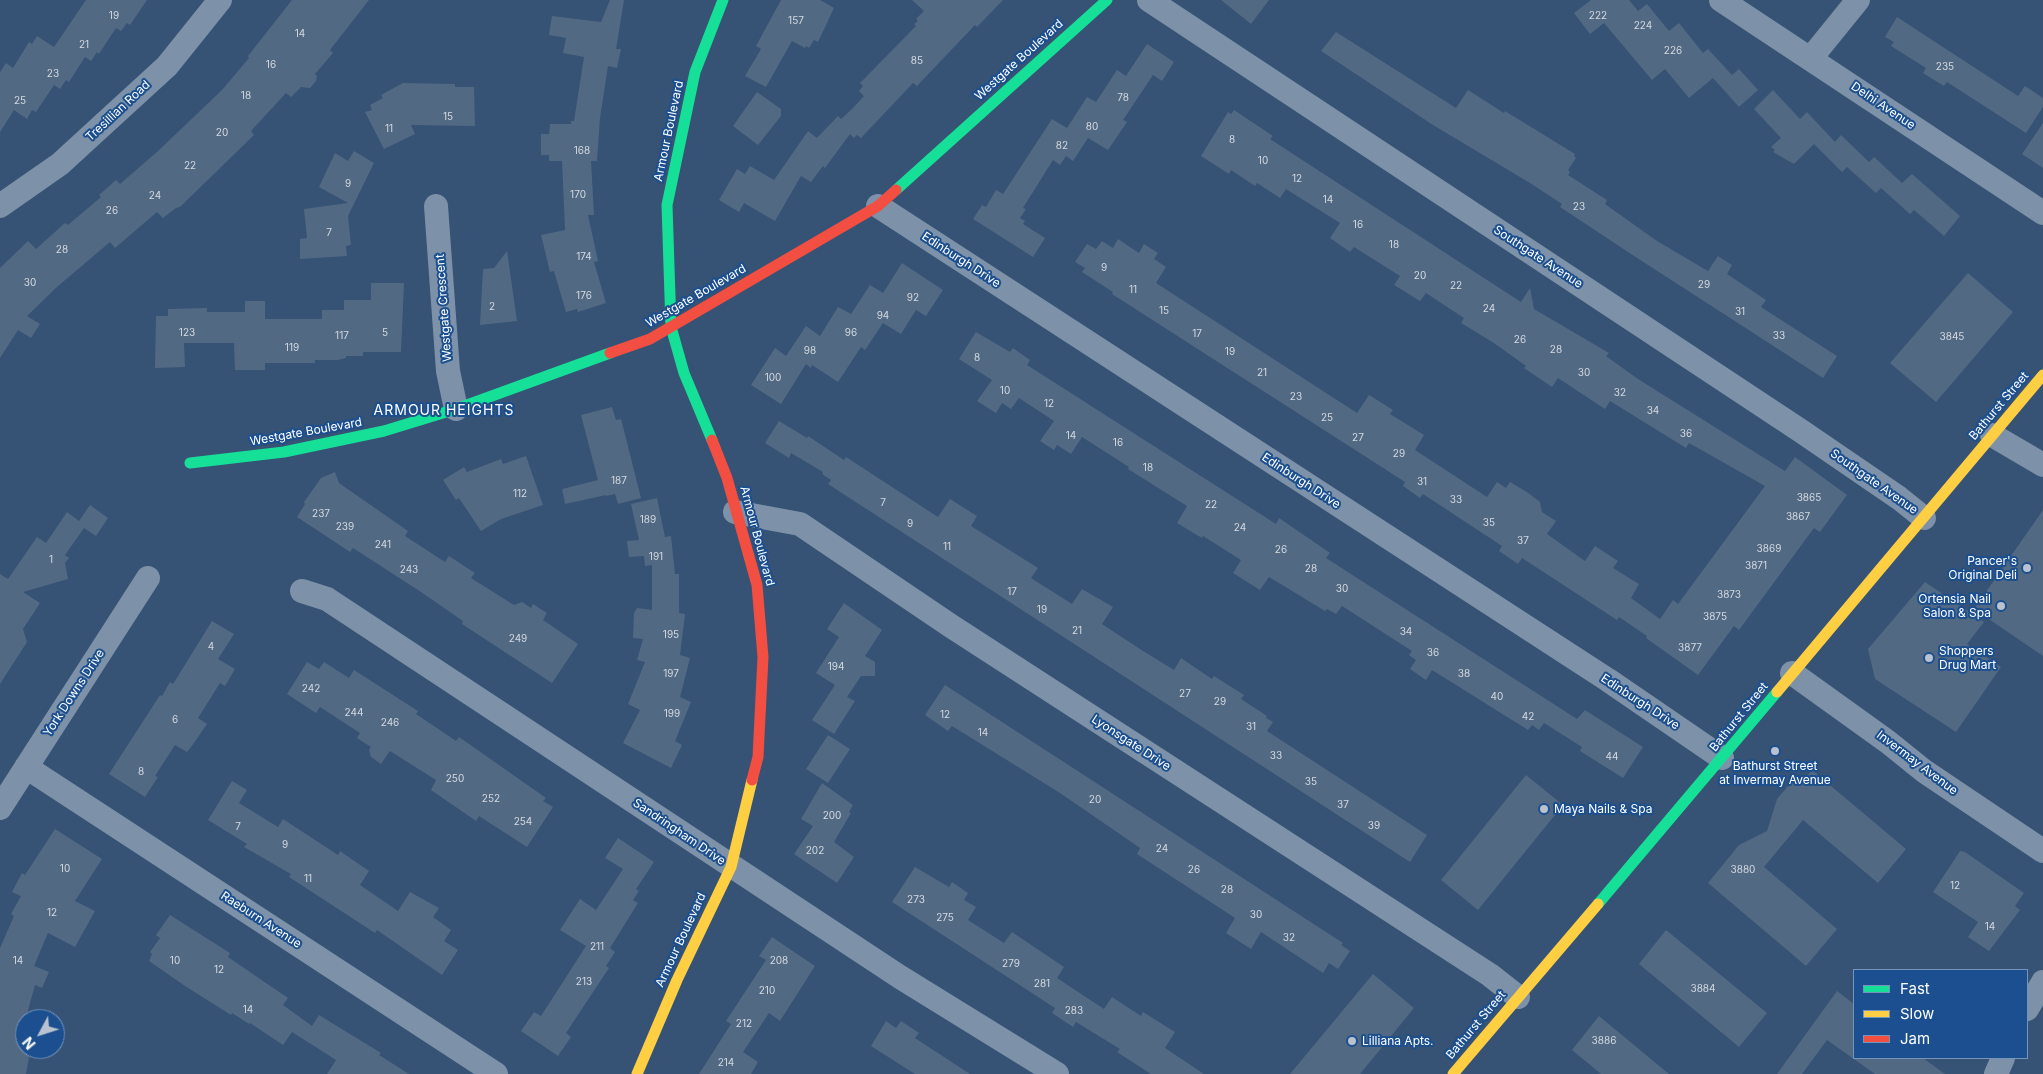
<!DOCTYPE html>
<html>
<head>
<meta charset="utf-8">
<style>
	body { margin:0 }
	#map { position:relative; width:2043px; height:1074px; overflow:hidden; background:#365274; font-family:Inter,sans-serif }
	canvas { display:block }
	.legend { position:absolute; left:1853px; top:969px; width:175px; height:90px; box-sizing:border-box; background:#1b4f8f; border:1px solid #7695bc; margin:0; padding:6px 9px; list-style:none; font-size:15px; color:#fff }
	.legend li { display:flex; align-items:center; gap:10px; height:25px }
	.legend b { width:25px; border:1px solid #7695bc }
	.north { position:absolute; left:15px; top:1009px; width:50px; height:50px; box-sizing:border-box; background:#1b4f8f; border:1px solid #7695bc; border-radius:50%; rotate:230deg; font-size:14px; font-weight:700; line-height:20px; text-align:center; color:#fff }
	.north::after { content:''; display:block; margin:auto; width:18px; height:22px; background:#b9c2ce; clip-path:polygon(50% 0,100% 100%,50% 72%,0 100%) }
</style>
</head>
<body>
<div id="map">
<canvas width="2043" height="1074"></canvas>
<ul class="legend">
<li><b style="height:6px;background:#16e098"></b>Fast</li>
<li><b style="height:6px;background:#ffcf43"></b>Slow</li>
<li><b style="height:6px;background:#f24e42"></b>Jam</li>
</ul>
<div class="north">N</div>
</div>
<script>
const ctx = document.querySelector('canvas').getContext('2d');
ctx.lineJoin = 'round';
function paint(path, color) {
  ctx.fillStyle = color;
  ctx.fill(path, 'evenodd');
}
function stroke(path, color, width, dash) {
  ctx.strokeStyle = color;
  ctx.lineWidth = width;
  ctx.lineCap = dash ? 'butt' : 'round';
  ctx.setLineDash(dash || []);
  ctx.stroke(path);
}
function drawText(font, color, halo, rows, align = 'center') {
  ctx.font = font + ' Inter,sans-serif';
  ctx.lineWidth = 4;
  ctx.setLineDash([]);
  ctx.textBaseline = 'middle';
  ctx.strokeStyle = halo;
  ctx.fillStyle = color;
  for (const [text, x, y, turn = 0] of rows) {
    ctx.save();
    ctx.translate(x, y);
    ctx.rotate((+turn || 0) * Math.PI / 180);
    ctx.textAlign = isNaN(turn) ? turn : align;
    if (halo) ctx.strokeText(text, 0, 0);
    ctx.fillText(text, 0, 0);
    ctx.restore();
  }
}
paint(new Path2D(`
	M86,0H147L130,25L127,23L121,31L116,28L99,54L97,52L91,61L85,57L69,82L66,80L60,89L54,85L36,112L32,110L27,119L14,110L0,132V72L6,63L13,68L29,42L32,44L37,36L54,47Z
	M292,0H369L330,50L333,53L315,74L317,76L316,81L310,88L301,87L291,97L286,93L251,131L254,135L180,207L176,208L163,218L157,212L115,248L110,242L57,287L27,316L40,324L31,338L18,330L0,358V268L28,241L36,249L65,223L68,225L101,197L99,195L116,180L120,184L158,151L222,90L249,58L248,56Z
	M610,0H624L616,49H621L617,68L608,66L600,118L597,161H591L594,215H588L598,261L594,262L606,303L578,312L577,309L566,312L554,271L550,272L541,235L565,230L562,161H549V155H541V134H549L550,124H571V121H574L584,57L563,53L566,38L549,35L552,16L601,22Z
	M781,0H820L834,8L818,42L814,40L809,48L806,46L805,48L792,41L766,87L745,76L761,49L756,46Z
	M912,0H1003L977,27L975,25L917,86L913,83L861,138L857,135L854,138L850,134L825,168L823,166L811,182L801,176L775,221L744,203L739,212L719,200L737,169L745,174L750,166L774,180L808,131L817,138L838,116L841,119L853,108L864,96L859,91L863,86L860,83L916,26L914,24L918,21L916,19L924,11Z
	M1221,0H1269L1251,24Z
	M1591,0H1629L1638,11L1647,4L1669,31L1679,23L1703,53L1708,49L1732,75L1739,69L1758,90L1739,107L1713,78L1689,98L1665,69L1652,80L1604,23L1590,34L1574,13Z
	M1897,17L2018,96L2025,86L2043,98V107L2026,133L1947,82L1944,86L1923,73L1926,68L1891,46L1894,42L1885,37Z
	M1336,32L1456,108L1468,90L1504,113L1505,111L1575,154L1574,156L1576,158L1568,170L1570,172L1568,175L1607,200L1605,204L1657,241L1708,271L1718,256L1732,265L1727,274L1766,300L1761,307L1837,356L1823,378L1631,254L1560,207L1562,204L1530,183L1433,125L1321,51Z
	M1147,44L1174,62L1162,81L1153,75L1123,120L1127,122L1108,150L1088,138L1073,161L1066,156L1060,165L1053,160L1023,208L1026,209L1020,218L1025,221L1023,224L1045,238L1033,257L973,219L982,205L986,207L996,190L1003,194L1052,119L1067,128L1087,97L1096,102L1117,70L1126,76Z
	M403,83L455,84V87H474L475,126L411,125L415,134L384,149L365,112L372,110L370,105L383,98L381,95Z
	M1773,90L1800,119L1807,112L1835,142L1841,135L1869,162L1874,157L1902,183L1912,174L1960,216L1944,236L1914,210L1910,214L1881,188L1876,193L1847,167L1842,172L1814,144L1794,164L1773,152L1775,150L1771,147L1781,138L1754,109Z
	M757,92L781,109V116L758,145L733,126Z
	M1234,110L1273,136L1270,139L1521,302L1530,288L1534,309L1609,353L1606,356L1638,379L1785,471L1795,457L1847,495L1820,532L1814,528L1739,630L1734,626L1698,675L1646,638L1647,636L1619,617L1617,620L1522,558L1518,564L1499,551L1502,546L1423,494L1420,498L1403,486L1405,482L1112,294L1113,292L1082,272L1085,268L1075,262L1087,244L1096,249L1102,241L1113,248L1118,239L1139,253L1144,244L1158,253L1154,259L1166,267L1156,283L1357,413L1369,395L1393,410L1390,414L1424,435L1415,450L1487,497L1497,482L1506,488L1510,482L1527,492L1540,502L1542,512L1556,521L1547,534L1585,561L1595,546L1618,561L1613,568L1639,584L1631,598L1660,619L1673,600L1678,604L1765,486L1689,443L1686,448L1610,401L1605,409L1558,378L1552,387L1524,368L1526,366L1494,343L1461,323L1464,318L1426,293L1420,301L1394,285L1400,276L1354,247L1350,252L1330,238L1340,223L1286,189L1280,198L1257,183L1255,186L1231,170L1229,174L1201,156L1228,112L1231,114Z
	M2043,123V168L2022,154Z
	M354,151L374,163L348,216L351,245L346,246L347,256L300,259V239L307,238L304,209L348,203L319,187L335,153L348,161Z
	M507,251L517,321L480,325L483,269L494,268Z
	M902,263L943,290L926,316L916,310L901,334L883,323L865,350L861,347L838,382L812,365L811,368L806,364L781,404L751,385L775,348L786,356L806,326L820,336L838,307L851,314L870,285L883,293Z
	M1968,273L2013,312L1936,402L1890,363Z
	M371,283H404L401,352H363V356H346V358L338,360H315V363H265V370H235L234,343H184L185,367L155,368L156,316H168V309L207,308V312H245V301H265V319H322V310H344V300H371Z
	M976,332L1010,352L1013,348L1030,360L1027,365L1276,524L1279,518L1330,553L1326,558L1577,719L1585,710L1643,747L1623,778L1580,751L1582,747L1544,723L1539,730L1532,725L1528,730L1432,670L1426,680L1410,669L1416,660L1409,655L1412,651L1342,606L1336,614L1327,609L1325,611L1269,577L1260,590L1233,573L1241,560L1203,536L1202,538L1177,523L1187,506L1128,469L1129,467L1082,437L1071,454L1057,445L1054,450L1040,441L1054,421L1019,398L1011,409L1002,403L996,413L977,401L992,380L959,359Z
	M612,407L616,420L621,419L641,498L618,504L615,494L606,496V495L565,504L562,489L598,480L581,415Z
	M779,421L807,438L808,436L844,460L846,457L938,517L950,499L977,516L971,526L1038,568L1031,578L1072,604L1082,589L1113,607L1102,624L1140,649L1174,670L1181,658L1212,679L1214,676L1244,695L1241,699L1267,716L1266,718L1273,722L1267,731L1427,835L1410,862L828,484L831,480L822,474L823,472L791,453L789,458L765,443Z
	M526,456L543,505L501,519L481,531L459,498L456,500L443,480L464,467L467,472L501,459L503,464Z
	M335,472L339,483L408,531L405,536L445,562L449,556L475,573L471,578L514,605L522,602L531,608L533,604L547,613L543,620L578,644L552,683L462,624L463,621L421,592L353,548L350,552L297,517L305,504L304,502L321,478Z
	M657,498L665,537L671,536L675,574H679V613L685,614L680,655L690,658L680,697L691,702L675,741L682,745L671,768L623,743L640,710L628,704L645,662L637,660L643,639L633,638L634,613L637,608L652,610V565L645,566L644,556L629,557L627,541L639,540L631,504Z
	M90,505L108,518L96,536L84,528L65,555L69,558L65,563L68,579L23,592L40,603L23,629L27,642L0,684V574L8,579L37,537L46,543L67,512L79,521Z
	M2043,510V656L1974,609Z
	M1925,582L1984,622L1967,644L2001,667L1956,732L1875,679L1868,649Z
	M844,603L882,630L865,656L875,662V676H861L847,697L855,701L834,734L812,720L835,685L816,673L839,637L827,629Z
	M212,621L234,634L218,659L235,669L225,686L220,683L198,718L207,724L194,743L187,752L175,745L155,776L158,777L145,797L109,774L160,695L162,696L170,682L173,684Z
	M307,662L319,669L324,662L349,678L354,670L418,711L416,714L456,741L459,737L546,798L543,801L553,807L527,847L479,816L476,821L431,790L436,780L390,751L381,764L371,757L369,750L371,747L357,738L360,733L320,707L316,713L287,694Z
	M945,685L1343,943L1341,945L1350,951L1338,969L1329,963L1323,973L1261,932L1251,949L1226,933L1235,918L1137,854L1140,848L1060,793L952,726L948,731L925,715Z
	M828,735L850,749L828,783L806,769Z
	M1812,770L1906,849L1878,883L1803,820L1764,867L1837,929L1806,966L1708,883L1739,845L1767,831L1777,799L1795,778L1801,783Z
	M1526,775L1563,805L1478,910L1441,880Z
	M232,781L247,790L239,803L278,827L283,819L338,855L340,851L369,871L360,885L398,911L410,892L439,908L433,917L451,930L444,941L458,950L442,975L377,930L375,933L289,877L291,874L244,847L247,844L208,820Z
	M822,783L853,805L849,812L851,813L834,842L854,857L837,883L794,854L813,826L801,819Z
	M55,829L102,859L75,901L95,911L75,947L48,933L34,966L49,972L42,988L35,985L19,1043L29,1057L26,1074H0V948L14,916L11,914L21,896L12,892L22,873L25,875Z
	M618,838L654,862L636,889L639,891L633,900L638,903L610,948L615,952L606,966L609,968L566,1033L571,1037L558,1056L521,1031L534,1012L541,1016L586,946L560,930L580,899L596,910L623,869L605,858Z
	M1960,851L1965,852L2024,893L2015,906L2020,910L1989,951L1968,937L1978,922L1933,892Z
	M915,867L949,887L952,882L968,893L964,900L976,907L968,920L1004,943L1012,932L1064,967L1057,978L1101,1007L1104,1009L1112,997L1141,1016L1143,1012L1175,1032L1165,1048L1204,1074H1151L1117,1052L1120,1049L1076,1022L1073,1027L1052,1013L1055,1008L892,902Z
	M170,915L230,953L228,957L288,998L283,1005L312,1026L319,1015L381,1053L379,1055L409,1074H327L336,1060L292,1032L283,1045L250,1023L249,1024L232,1013L231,1015L185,986L149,961L152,954L150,952L160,938L156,935Z
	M1666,930L1767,1013L1739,1047L1639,964Z
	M772,937L815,966L780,1021L769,1013L743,1052L758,1062L751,1074H699L731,1024L726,1021L766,960L759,956Z
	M1373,974L1414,1008L1360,1074H1290Z
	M1837,991L1854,1004V1058H1923L1945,1074H1875L1827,1040L1802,1074H1777Z
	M1599,1016L1669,1074H1601L1572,1050Z
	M886,1021L896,1028L901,1021L919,1033L915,1038L970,1074H915L871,1046Z`), '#526984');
stroke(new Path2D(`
	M1149,0L1801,431L1899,498L1924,518
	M1721,0L2043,213
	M1811,58L1858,0
	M0,206L60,164L167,66L220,0
	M436,206L448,371L456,409
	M878,206L1608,680L1722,758
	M1992,435L2043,465
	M735,512L800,524L951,626L1490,975L1518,997
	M302,591L327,599L900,977L1057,1074
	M1792,673L1888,742L1924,771L2043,851
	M26,767L496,1074
	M0,808L148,578
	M2027,1009L2043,982
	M1996,1074L2003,1058`), '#7d92a8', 24);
stroke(new Path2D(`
	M896,190L1107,0
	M712,440L684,373L671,327L667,205L695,72L723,0
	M190,463L284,452L384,431L456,409L610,353
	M1598,904L1777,692`), '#16e098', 11);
stroke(new Path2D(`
	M1777,692L2043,375
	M637,1074L677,980L731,867L752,780
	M1453,1074L1598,904`), '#ffcf43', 11);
stroke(new Path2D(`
	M610,353L650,339L878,206L896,190
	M712,440L727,478L757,585L763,657L758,757L752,780`), '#f24e42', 11);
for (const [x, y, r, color] of [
	[2027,568,5,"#b9c2ce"],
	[2001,606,5,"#b9c2ce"],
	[1929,658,5,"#b9c2ce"],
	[1775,751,5,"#b9c2ce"],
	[1544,809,5,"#b9c2ce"],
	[1352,1041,5,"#b9c2ce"]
]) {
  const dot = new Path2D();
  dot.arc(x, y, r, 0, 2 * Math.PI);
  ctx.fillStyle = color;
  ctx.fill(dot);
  stroke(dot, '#1b4f8f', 2);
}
drawText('10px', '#d4dae0', null, [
	["19",114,16],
	["222",1598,16],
	["157",796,21],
	["224",1643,26],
	["14",300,34],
	["21",84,45],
	["226",1673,51],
	["85",917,61],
	["16",271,65],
	["235",1945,67],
	["23",53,74],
	["18",246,96],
	["78",1123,98],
	["25",20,101],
	["15",448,117],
	["80",1092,127],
	["11",389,129],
	["20",222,133],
	["8",1232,140],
	["82",1062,146],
	["168",582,151],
	["10",1263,161],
	["22",190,166],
	["12",1297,179],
	["9",348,184],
	["170",578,195],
	["24",155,196],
	["14",1328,200],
	["23",1579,207],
	["26",112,211],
	["16",1358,225],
	["7",329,233],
	["18",1394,245],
	["28",62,250],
	["174",584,257],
	["9",1104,268],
	["20",1420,276],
	["30",30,283],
	["29",1704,285],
	["22",1456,286],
	["11",1133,290],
	["176",584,296],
	["92",913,298],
	["2",492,307],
	["24",1489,309],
	["15",1164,311],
	["31",1740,312],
	["94",883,316],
	["123",187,333],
	["5",385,333],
	["96",851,333],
	["17",1197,334],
	["117",342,336],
	["33",1779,336],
	["3845",1952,337],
	["26",1520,340],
	["119",292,348],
	["28",1556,350],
	["98",810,351],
	["19",1230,352],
	["8",977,358],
	["21",1262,373],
	["30",1584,373],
	["100",773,378],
	["10",1005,391],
	["32",1620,393],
	["23",1296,397],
	["12",1049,404],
	["34",1653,411],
	["25",1327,418],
	["36",1686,434],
	["14",1071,436],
	["27",1358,438],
	["16",1118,443],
	["29",1399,454],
	["18",1148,468],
	["187",619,481],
	["31",1422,482],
	["112",520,494],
	["3865",1809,498],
	["33",1456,500],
	["7",883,503],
	["22",1211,505],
	["237",321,514],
	["3867",1798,517],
	["189",648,520],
	["35",1489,523],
	["9",910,524],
	["239",345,527],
	["24",1240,528],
	["37",1523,541],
	["241",383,545],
	["11",947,547],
	["3869",1769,549],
	["26",1281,550],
	["191",656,557],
	["1",51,560],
	["3871",1756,566],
	["28",1311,569],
	["243",409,570],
	["30",1342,589],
	["17",1012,592],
	["3873",1729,595],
	["19",1042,610],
	["3875",1715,617],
	["21",1077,631],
	["34",1406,632],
	["195",671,635],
	["249",518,639],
	["4",211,647],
	["3877",1690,648],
	["36",1433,653],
	["194",836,667],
	["197",671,674],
	["38",1464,674],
	["242",311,689],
	["27",1185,694],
	["40",1497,697],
	["29",1220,702],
	["244",354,713],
	["199",672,714],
	["12",945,715],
	["42",1528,717],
	["6",175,720],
	["246",390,723],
	["31",1251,727],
	["14",983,733],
	["33",1276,756],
	["44",1612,757],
	["8",141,772],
	["250",455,779],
	["35",1311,782],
	["252",491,799],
	["20",1095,800],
	["37",1343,805],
	["200",832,816],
	["254",523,822],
	["39",1374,826],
	["7",238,827],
	["9",285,845],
	["24",1162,849],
	["202",815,851],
	["10",65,869],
	["26",1194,870],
	["3880",1743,870],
	["11",308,879],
	["12",1955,886],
	["28",1227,890],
	["273",916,900],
	["12",52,913],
	["30",1256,915],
	["275",945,918],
	["14",1990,927],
	["32",1289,938],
	["211",597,947],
	["14",18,961],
	["10",175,961],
	["208",779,961],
	["279",1011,964],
	["12",219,970],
	["213",584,982],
	["281",1042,984],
	["3884",1703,989],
	["210",767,991],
	["14",248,1010],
	["283",1074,1011],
	["212",744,1024],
	["3886",1604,1041],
	["214",726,1063]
]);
drawText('12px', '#fff', '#1b4f8f', [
	["Westgate Boulevard",1019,60,-42],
	["Delhi Avenue",1883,106,34],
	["Tresillian Road",118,111,-43],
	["Armour Boulevard",669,131,-78],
	["Southgate Avenue",1538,257,33],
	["Edinburgh Drive",961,260,33],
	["Westgate Boulevard",696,296,-30],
	["Westgate Crescent",444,308,-94],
	["Bathurst Street",1999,406,-50],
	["Westgate Boulevard",306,432,-10],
	["Edinburgh Drive",1301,481,33],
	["Southgate Avenue",1874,482,35],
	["Armour Boulevard",757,536,75],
	["York Downs Drive",74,693,-57],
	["Edinburgh Drive",1640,702,33],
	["Bathurst Street",1739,717,-51],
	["Lyonsgate Drive",1131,743,33],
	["Invermay Avenue",1917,763,37],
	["Sandringham Drive",679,832,34],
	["Raeburn Avenue",261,920,33],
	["Armour Boulevard",681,940,-65],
	["Bathurst Street",1476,1025,-50]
]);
drawText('12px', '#fff', '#1b4f8f', [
	["Pancer's",2017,561,"right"],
	["Original Deli",2017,575,"right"],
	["Ortensia Nail",1991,599,"right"],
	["Salon & Spa",1991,613,"right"],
	["Shoppers",1939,651],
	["Drug Mart",1939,665],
	["Bathurst Street",1775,766,"center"],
	["at Invermay Avenue",1775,780,"center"],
	["Maya Nails & Spa",1554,809],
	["Lilliana Apts.",1362,1041]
], 'left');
ctx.letterSpacing = '1px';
drawText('14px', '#fff', '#1b4f8f', [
	["ARMOUR HEIGHTS",444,411]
]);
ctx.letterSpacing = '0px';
</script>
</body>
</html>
